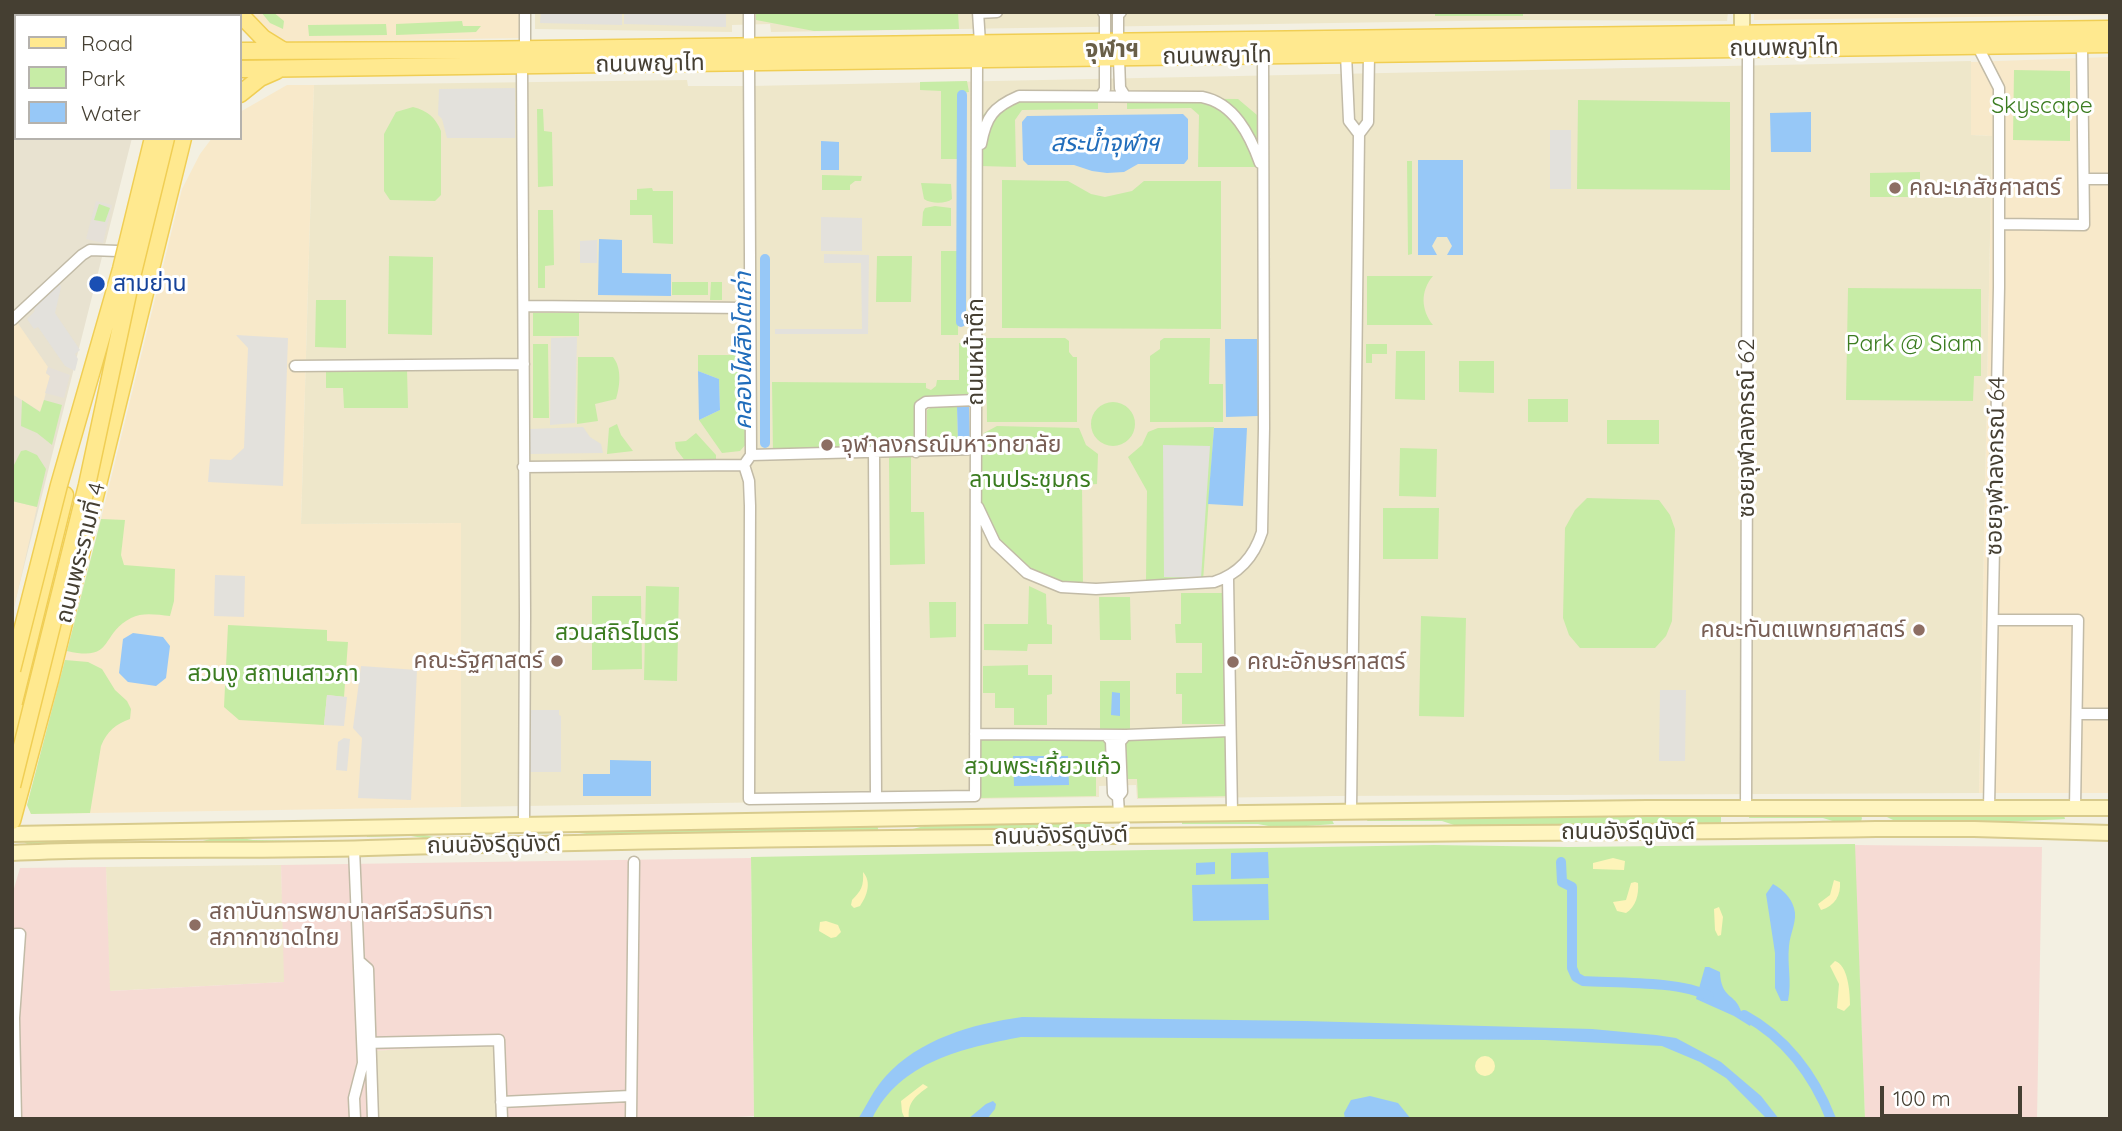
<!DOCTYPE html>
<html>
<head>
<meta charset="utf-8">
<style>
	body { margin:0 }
	#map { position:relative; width:2122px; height:1131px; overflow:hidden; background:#f3f0e2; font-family:Quicksand,sans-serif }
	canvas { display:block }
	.frame { position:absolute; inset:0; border:14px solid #453f32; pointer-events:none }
	.legend { position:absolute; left:14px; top:14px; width:228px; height:126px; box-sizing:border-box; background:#fff; border:2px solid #b5b2ad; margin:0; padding:9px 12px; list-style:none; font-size:21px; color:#453f32 }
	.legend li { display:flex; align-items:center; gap:14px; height:35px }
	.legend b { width:35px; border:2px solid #b5b2ad }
	.scale { position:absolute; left:1880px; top:1086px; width:142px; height:32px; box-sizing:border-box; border:4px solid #453f32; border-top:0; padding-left:9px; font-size:21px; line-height:24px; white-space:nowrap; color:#453f32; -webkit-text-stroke:5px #fff; paint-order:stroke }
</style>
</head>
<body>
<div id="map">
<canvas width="2122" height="1131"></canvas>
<div class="frame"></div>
<ul class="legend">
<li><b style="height:9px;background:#ffe98f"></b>Road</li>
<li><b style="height:19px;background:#c7eca6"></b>Park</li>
<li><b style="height:19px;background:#97c8f7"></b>Water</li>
</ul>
<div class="scale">100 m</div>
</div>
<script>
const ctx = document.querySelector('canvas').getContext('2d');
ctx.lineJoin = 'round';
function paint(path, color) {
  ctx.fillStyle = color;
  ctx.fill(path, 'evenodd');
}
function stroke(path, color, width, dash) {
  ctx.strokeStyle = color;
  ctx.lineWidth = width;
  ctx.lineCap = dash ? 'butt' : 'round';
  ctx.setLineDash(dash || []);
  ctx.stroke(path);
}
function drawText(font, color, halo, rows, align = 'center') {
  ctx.font = font + ' Quicksand,"Noto Sans Thai",sans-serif';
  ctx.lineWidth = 6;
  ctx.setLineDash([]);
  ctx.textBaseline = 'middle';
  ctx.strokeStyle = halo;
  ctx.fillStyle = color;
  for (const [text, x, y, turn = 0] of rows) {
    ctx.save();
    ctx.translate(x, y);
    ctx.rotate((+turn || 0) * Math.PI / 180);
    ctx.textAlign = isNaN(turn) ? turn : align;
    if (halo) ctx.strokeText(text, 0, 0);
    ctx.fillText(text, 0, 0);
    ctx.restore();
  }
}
paint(new Path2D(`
	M12,12H163L162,16H16V138H132L12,614Z`), '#e8e2d0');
paint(new Path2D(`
	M245,12H527L521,38L286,42L261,28Z
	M1754,12H2110V15L1754,20Z
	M2110,57V793H1979L1992,136L1971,135V62Z
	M287,85H314L301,524L461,523V807L31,814L27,805L101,519L182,189L200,154L212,138H240V112Z
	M15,319L48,367L46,373L50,376L41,412L12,394V323Z
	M12,501L37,507L12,617Z`), '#f8e9ca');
paint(new Path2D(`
	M96,201L112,205L103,243L86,239Z
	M48,367L70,375L64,398L45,393L50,376L46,373Z`), '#e5e0d8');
paint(new Path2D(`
	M535,12H1728L1727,21L1521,20L771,32L770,24L732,25V32L535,29Z
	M1971,61V135L1992,136L1979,793L1335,796L1137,799L1136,785L1099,786V797L461,807V523L301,524L314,85L687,80L688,86H750Z
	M281,865L285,982L109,991L106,867Z
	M495,1044L499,1119H373L370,1051Z`), '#eee7ca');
paint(new Path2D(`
	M1854,845L2042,847L2037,1119H1865Z
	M751,858L754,1116L702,1119H499L495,1044L370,1051L373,1119H12V895L20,868L106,867L110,991L284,982L281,865Z`), '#f6dbd4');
paint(new Path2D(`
	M261,12H273L284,21L283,29L270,23Z
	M756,12H958L959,29L814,31L756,20Z
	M1435,12H1523V16H1435Z
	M462,21L463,26H481L476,32L396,35V24Z
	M386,24L387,35L309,36L308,25Z
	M2014,70L2070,71V141L2013,140Z
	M967,81L969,92L961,93L959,159H941V91L920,90V82Z
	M1098,98V109L1022,110L1015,120L1016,167L980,166V118L999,99Z
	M1127,98L1238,99L1257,115L1258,167H1198L1199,115L1191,108L1127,109Z
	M1578,100L1730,102V190L1577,189Z
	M413,107C428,111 435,117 441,131V195L435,201L390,200L384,191V134L396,112Z
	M537,109H543L544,131L552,132L553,186L538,187Z
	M1407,161H1412V254L1408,255Z
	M1920,172V197H1870V173Z
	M822,175L862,176L861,181H855L850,185V190H822Z
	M1002,180L1068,181L1091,194L1105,197L1132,191L1144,181H1221V329L1002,328Z
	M921,183L951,184L952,199C946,204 931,204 924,199Z
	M652,188L653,191H673V244L653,243L652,215H630V200H637V189Z
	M99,204L110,208L105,222L94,220Z
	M935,206L951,208V226H922L923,212L925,208Z
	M538,210H553L554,265L545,266V288H538Z
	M941,251H959L958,335H941Z
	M389,256L433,257L432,335L388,334Z
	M877,256H912L911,302H876Z
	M1367,276H1433C1420,291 1421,310 1433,325H1367Z
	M672,282H708V295H672Z
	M711,282H722V300H710Z
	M1848,288L1981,289V376H1974L1973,401L1846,400Z
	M316,300H346V348L315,347Z
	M533,313H579V336H533Z
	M986,338H1065L1069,341V352L1073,357H1077V422H987Z
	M1164,338H1210L1209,384H1223V422H1150V356L1160,349V341Z
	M959,343H974V398L920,403L916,452L773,455L772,382L926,383V388L931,390L936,386L937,380H959Z
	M533,344H548L549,418H533Z
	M1366,344H1387V354H1372V363H1366Z
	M1396,351H1425V400L1395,399Z
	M698,355H747V443L740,451L722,453L699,420L720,410L719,379L698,371Z
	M578,357H613C622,368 620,386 616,399L595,404L598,421L577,424Z
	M1459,361H1494V393L1459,392Z
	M326,369H407L408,408H344L343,388H326Z
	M1528,399H1568V422H1528Z
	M22,400L40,412L44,400L62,405L52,445L37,433L21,426Z
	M1091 424a22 22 0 1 1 44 0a22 22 0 1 1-44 0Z
	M932,407H957L958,443L932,444L927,440V410Z
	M1607,420H1659V444H1607Z
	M617,424L621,435L633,451L607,454L609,428Z
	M997,426L1079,428L1086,445L1098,454L1097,484L1082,485L1083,588L1027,573L995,543L976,502L977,467L984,433Z
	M1214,427L1203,581H1146L1147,491L1128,457L1142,445L1148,432L1158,428Z
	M696,433L716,455V463L686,462L676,449L675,442L686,441Z
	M1400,448L1437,449L1436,497L1399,496Z
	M26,450L37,455L46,469L37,507L12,501V469L21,451Z
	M911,456V512H924L925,564L890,565L889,457Z
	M1587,498L1659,500L1670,515L1675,529L1672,621L1666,636L1655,648H1580L1569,635L1563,618L1565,528L1575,510Z
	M1383,508H1439L1438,559H1383Z
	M101,519L125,520L121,555L124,565L175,569L174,601L170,616C157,615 143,612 131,618C99,635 115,662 67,651Z
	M646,586L679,587L677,681L644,680Z
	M1029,586L1046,594L1047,624L1052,625V644H1028L1027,651L984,650V624H1028Z
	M1181,593H1225V724H1182V694H1176V673H1202V643H1176L1175,624H1181Z
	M592,596H641L642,669L592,670Z
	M1099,597H1130L1131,640H1100Z
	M929,602H956V637L930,638Z
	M1421,616L1466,618L1464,717L1419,716Z
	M228,625L327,630V641L348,642L344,697L327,695L324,725L239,720L224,707Z
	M65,660L88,662L102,669L115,690L127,701L131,709L130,719C116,724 107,731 101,746L90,813L31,814L27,805Z
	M1028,665V675H1052V694L1047,695V725H1014V708H995V693H983V666Z
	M1100,681H1130V729H1100Z
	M1229,734L1230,796L1138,798L1137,779H1123V743L1130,737Z
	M978,735L1106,737L1110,776L1096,777V796L977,798Z
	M1750,813L1860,814L1862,818L1861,822L1839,823L1823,818H1749Z
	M1721,814V824L1460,827L1442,821H1367L1368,818Z
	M1885,814L2064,815L2065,819L1980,823H1899L1885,816Z
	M1331,818L1334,824L1279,828L1258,824H1182V821Z
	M1091,820L1094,822V828L1082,830L909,832V830L928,825Z
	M877,825L879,832L607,837L573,832L536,834L537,831Z
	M366,834H419L439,838L508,835L509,837L436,840L411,836L367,837Z
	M224,835L253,840L322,841L196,843Z
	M96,840L163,844L125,847L96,843L27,844L24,842Z
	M1855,844L1865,1119H754L751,857L1434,845L1569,847Z`), '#c7eca6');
paint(new Path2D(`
	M1613,858L1625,861L1624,870L1593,869V863Z
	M863,872C872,882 867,896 860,906L854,908L851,905L852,900C861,891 864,886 863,872Z
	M1834,880L1840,882C1841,895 1835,906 1821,910L1818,904L1830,895Z
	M1635,882L1638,883C1639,894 1636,907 1626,913L1617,911L1613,902L1626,900L1631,883Z
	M1719,907L1723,917L1721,935L1718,936L1715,930L1714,909Z
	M826,921L838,925L841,932L836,937L831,938L819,931L820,922Z
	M1835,961C1848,965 1850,992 1850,1005L1844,1011L1837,1008L1839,984L1830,966Z
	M1475 1066a10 10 0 1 1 20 0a10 10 0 1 1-20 0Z
	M923,1084L928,1087C916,1096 907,1102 909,1119H905L902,1112L901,1101Z`), '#fdf4b9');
paint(new Path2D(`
	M541,12H622V25L540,23Z
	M624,12H726V27L624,24Z
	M515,88V138H447L442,119L438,115L439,89Z
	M1550,130H1571V189H1550Z
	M821,217L862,218V251H821Z
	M597,240V263H580V241Z
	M824,254L869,255L868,334H775V329H862L861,263H824Z
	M58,279L61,287L55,313L80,350L75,354L78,359L75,371L65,366L38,327L34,329L27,319L34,312L35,309L30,304Z
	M236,335L288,338L283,486L208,482L210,459L231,460L244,448L248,348Z
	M577,337L575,423L550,425L551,338Z
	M583,427L590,437L601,444L603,453L529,454L530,429Z
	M1163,445L1210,446L1201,578L1164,577Z
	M215,575L245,576L244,617L214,616Z
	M361,666L417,670L411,800L358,798L362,738L353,728Z
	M1660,690H1686L1685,761H1659Z
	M327,695L347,697L344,726L324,725Z
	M524,710H559V715L561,716V772H524Z
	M344,738L350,739L347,771L336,770L338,742Z`), '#e3e1dc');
paint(new Path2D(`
	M1811,112V152H1771L1770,113Z
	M1183,114L1188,119V159L1184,164H1138L1124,172L1107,173L1092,171L1074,165H1028L1023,160L1022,122L1027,116Z
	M821,141L839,142V170H821Z
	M1418,160H1463V255H1447L1452,246L1447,237H1437L1432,246L1437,255H1418Z
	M599,239L622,240V273L671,274V296L598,295Z
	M1225,339H1257L1258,416L1226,417Z
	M698,371L719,379L720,410L699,420Z
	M957,407H969L970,443H958Z
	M1214,428H1247L1243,506L1208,504Z
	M133,633L163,637L170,646L166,678L156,686L128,682L119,673L123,639Z
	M1112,692L1120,693V716L1111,715Z
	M1013,756H1068L1069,785L1014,786Z
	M610,760L651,761V796H583V774H610Z
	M1268,852L1269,878L1231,879V853Z
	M1215,862V874L1196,875V863Z
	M1268,884L1269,920L1193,921L1192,885Z
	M1773,884C1782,889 1791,897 1794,908C1798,920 1790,933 1789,946C1787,966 1792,980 1788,1001H1781L1775,988V953L1766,894Z
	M1705,967H1709L1720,972C1721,999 1735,993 1741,1011L1754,1018L1750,1026L1734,1016L1696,999Z
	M1022,1017L1305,1021L1592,1029L1656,1035L1676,1038L1721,1062L1761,1096L1779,1119H1767L1726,1078L1700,1062L1662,1046L1545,1040L1021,1037C964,1048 900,1061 872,1119H858C867,1105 874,1089 885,1077C919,1039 972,1024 1022,1017Z
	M1370,1096L1398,1103L1411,1119H1345L1344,1113L1351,1100Z
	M993,1101L996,1104L995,1109L987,1119H968L986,1104Z`), '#97c8f7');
stroke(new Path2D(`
	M961,322L962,95
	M765,443V259
	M1561,862L1562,882L1572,887V968L1576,977L1583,981C1617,983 1680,981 1709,996
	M1744,1015C1785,1037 1814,1075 1831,1119`), '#97c8f7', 10);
const street = new Path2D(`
	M978,12L980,43
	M1103,12L1105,15V42
	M978,13L997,12
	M38,16L40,12
	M12,33L16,30
	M1118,41V15L1121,12
	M1977,45L1999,88V287L1989,808
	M749,46V12
	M525,49V12
	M1346,54L1349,121L1359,134L1368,122L1369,54
	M1119,58L1120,88L1125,96
	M522,65L525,615L524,824
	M1101,96L1105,89V58
	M981,144C986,117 993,107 1019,96L1202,97C1234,103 1250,135 1260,163
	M2084,179H2110
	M1999,224L2084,225L2082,44
	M524,306L749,308
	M12,320L82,255L90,250L118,251
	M295,366L524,364
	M916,452L920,444V406L926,402L976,400
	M874,453L876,796
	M751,455L977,449
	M744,465L749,481L750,506L749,799L975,796L977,59
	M744,465L751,455L749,63
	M523,467L744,465
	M978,507L995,543L1027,573L1061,587L1096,589L1214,582C1239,574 1254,557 1262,532L1264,428L1263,55
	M1228,578L1232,813
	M1993,620H2078L2075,808
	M2077,714H2110
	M975,734L1126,735L1230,731
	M1106,735L1111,741L1113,793L1118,797
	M1746,808L1748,49
	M1351,811L1359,134
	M1119,814L1118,797L1122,792L1120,742L1126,735
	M354,849L363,1063L354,1098L355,1119
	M12,943L16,934H20L14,1018L16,1119
	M360,962L368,969L373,1119
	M363,1043L499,1040L502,1119
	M501,1102L630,1096
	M631,1119L634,862`);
const secondary = new Path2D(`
	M116,12L119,16
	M1742,44V12
	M12,834L1085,815L1647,808H2110
	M12,853C131,847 250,852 368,848C870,833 1373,837 1876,829H1974L2110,833`);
const primary = new Path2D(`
	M238,12L263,38L284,51
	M183,16V12
	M196,16L197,12
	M210,16L211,12
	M240,51L464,50L2110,29
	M240,69L2110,44
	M240,94L260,78L276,71
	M12,684L19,657
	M12,710L65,495
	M12,752L22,713
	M12,821L50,680L183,138`);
stroke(street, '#c2bba7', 13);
stroke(secondary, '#d8cb8d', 18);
stroke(primary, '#f0ce54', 19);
stroke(street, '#fff', 10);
stroke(secondary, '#fff5c0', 14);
stroke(primary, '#ffe98f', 16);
const primaryBridge = new Path2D(`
	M12,670L59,485L121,269L153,138
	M12,786L87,485L129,289L166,138`);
stroke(primaryBridge, '#f0ce54', 19, []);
stroke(primaryBridge, '#ffe98f', 16);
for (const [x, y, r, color] of [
	[1895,188,7,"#8d6e63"],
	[97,284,9,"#1a4fb4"],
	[827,445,7,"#8d6e63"],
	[1919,630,7,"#8d6e63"],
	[557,661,7,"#8d6e63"],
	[1233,662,7,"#8d6e63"],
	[195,925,7,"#8d6e63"]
]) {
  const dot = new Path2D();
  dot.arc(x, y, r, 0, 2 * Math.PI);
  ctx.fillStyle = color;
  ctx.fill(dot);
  stroke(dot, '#fff', 2.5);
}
drawText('23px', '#453f32', '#fff', [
	["ถนนพญาไท",1784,48,-1],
	["ถนนพญาไท",1217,56,-1],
	["ถนนพญาไท",650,64,-1],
	["ถนนหน้าตึก",976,352,-90],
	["ซอยจุฬาลงกรณ์ 62",1747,428,-90],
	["ซอยจุฬาลงกรณ์ 64",1996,466,-89],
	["ถนนพระรามที่ 4",81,553,-76],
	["ถนนอังรีดูนังต์",1628,832],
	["ถนนอังรีดูนังต์",1061,836,-1],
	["ถนนอังรีดูนังต์",494,845,-1]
]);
drawText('23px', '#3b7c20', '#fff', [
	["Skyscape",2042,106],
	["Park @ Siam",1914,344],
	["ลานประชุมกร",1030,480],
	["สวนสถิรไมตรี",617,633],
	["สวนงู สถานเสาวภา",273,674],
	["สวนพระเกี้ยวแก้ว",1043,767]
]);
drawText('23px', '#785e54', '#fff', [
	["คณะเภสัชศาสตร์",1909,188],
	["จุฬาลงกรณ์มหาวิทยาลัย",841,445],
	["คณะทันตแพทยศาสตร์",1905,630,"right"],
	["คณะรัฐศาสตร์",543,661,"right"],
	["คณะอักษรศาสตร์",1247,662],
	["สถาบันการพยาบาลศรีสวรินทิรา",209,912],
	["สภากาชาดไทย",209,938]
], 'left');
drawText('23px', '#164399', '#fff', [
	["สามย่าน",113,284]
], 'left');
drawText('bold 24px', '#695f48', '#fff', [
	["จุฬาฯ",1112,50]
]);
drawText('italic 24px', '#216dbb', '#fff', [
	["สระน้ำจุฬาฯ",1105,144],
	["คลองไผ่สิงโตเก่า",744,351,-90]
]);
</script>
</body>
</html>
